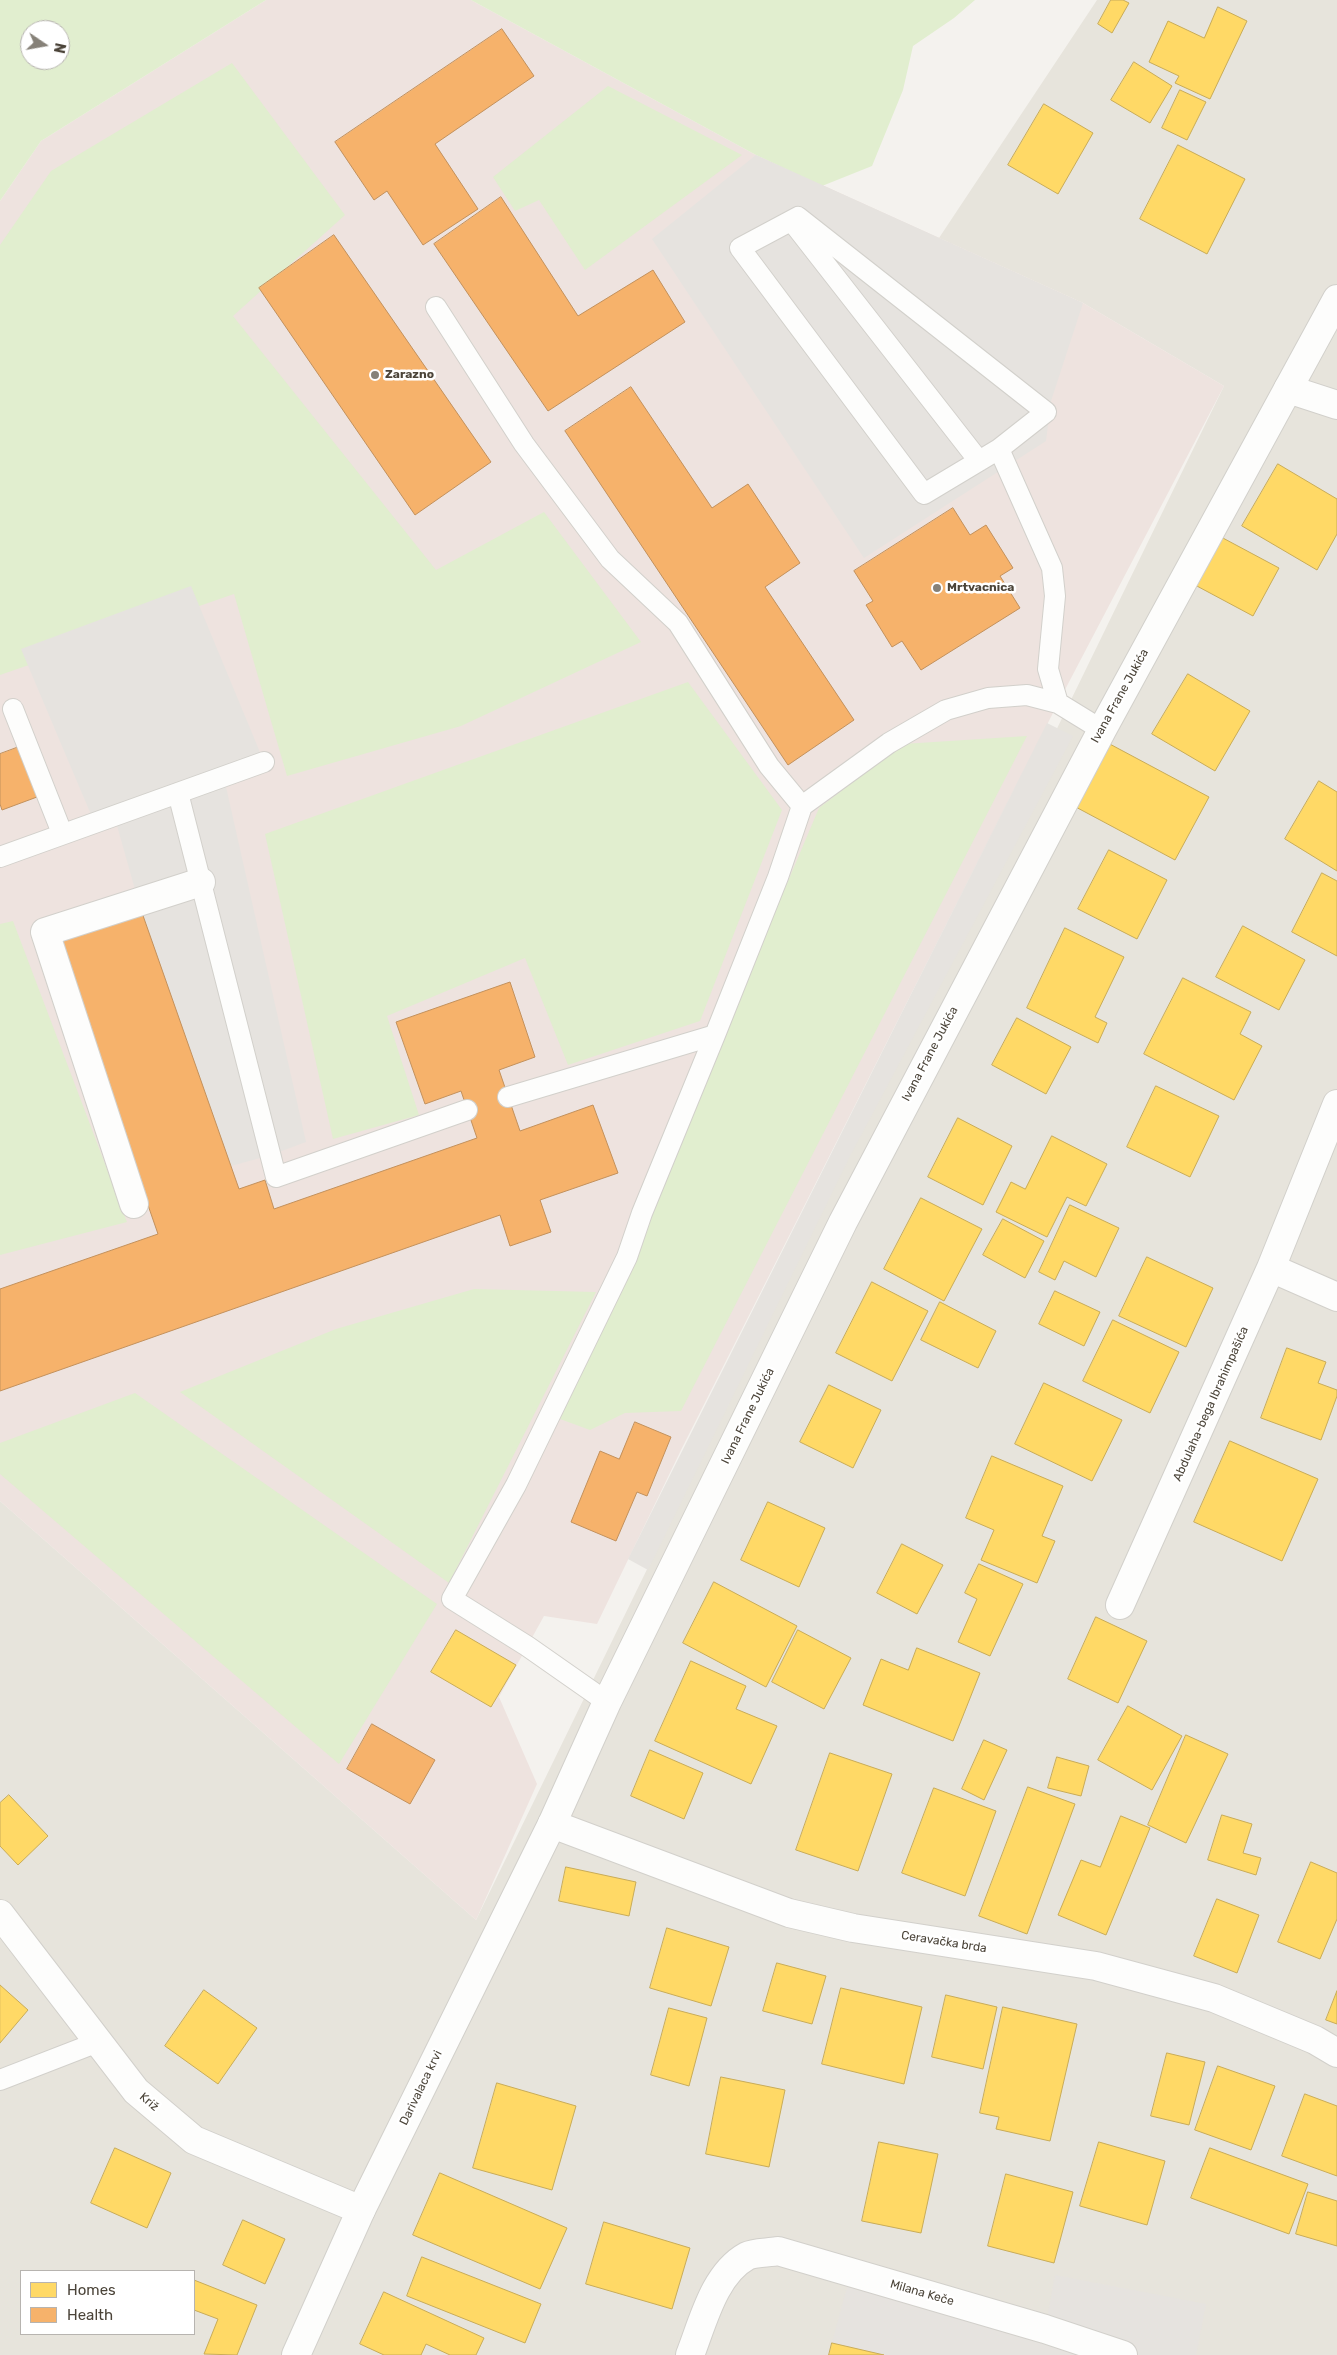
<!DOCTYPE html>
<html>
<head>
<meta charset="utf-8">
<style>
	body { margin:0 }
	#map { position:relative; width:1337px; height:2355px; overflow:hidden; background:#f4f2ee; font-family:Rubik,sans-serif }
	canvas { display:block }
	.legend { position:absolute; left:20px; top:2270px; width:175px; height:65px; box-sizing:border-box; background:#fff; border:1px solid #b7b4b0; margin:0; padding:6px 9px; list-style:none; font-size:15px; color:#4b4439 }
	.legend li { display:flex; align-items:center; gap:10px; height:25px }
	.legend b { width:25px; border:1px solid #b7b4b0 }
	.north { position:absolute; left:20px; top:20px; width:50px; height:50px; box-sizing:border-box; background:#fff; border:1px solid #b7b4b0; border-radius:50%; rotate:102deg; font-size:14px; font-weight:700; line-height:20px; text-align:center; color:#4b4439 }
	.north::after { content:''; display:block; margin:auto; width:18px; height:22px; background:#868178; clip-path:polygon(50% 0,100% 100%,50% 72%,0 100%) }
</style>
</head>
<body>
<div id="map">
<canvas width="1337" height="2355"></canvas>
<ul class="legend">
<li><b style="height:14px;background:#ffd966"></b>Homes</li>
<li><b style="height:14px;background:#f6b26b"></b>Health</li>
</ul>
<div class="north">N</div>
</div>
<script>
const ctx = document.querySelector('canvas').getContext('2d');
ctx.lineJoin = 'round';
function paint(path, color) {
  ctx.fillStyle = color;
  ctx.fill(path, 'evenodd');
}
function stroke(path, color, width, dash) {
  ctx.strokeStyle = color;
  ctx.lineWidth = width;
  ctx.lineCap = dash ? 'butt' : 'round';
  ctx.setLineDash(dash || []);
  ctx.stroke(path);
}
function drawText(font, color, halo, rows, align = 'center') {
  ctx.font = font + ' Rubik,sans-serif';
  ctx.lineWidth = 5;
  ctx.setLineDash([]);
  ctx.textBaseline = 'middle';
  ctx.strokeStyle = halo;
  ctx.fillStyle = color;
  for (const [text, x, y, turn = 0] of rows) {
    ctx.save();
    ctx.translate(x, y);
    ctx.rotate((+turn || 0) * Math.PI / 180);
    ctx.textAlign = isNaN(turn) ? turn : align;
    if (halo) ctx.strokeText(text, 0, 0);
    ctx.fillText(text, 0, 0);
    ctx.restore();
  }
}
paint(new Path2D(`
	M1097,0H1337V2355H0V1501L476,1920L1224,386L1083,303L939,238ZM21,2271H194V2334H21Z`), '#e7e4dc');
paint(new Path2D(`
	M266,0H471L756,155L1083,303L1224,386L1058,703L681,1450L597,1624L544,1616L499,1697L537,1784L476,1920L0,1501V201L41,141Z`), '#eee3df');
paint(new Path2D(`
	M0,0H266L41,141L0,201ZM30,30H60V60H30Z
	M471,0H975L954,18L913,46L903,90L872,166L822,186L756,155Z
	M232,63L345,215L233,316L436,570L544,512L641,642L461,726L287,776L234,594L0,675V245L51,171Z
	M608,86L742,155L585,270L539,200L515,211L493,177Z
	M688,682L782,810L700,1021L568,1065L525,958L387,1016L419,1115L333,1139L265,834Z
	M1027,736L681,1411L625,1413L590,1430L560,1419L819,808L903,744Z
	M13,921L127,1222L0,1255V924Z
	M474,1289L596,1292L449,1583L180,1392L336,1329Z
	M135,1393L437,1604L339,1764L0,1474V1443Z`), '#e1eecf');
paint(new Path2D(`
	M756,155L1083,303L1051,401L1046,441L864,558L652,239Z
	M191,586L264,762L224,778L306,1142L271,1155L231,1166L140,907L114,815L95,824L21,649Z
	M1047,723L1073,736L850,1156L648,1570L628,1559Z
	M851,2272L1045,2329L1055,2275L1206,2304L1196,2355H884L832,2343Z`), '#e6e3df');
const homes = new Path2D(`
	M1111,0H1123L1129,3L1112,33L1098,24Z
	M1218,7L1247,21L1210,99L1175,83L1179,76L1149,62L1168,21L1204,38Z
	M1134,62L1172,86L1150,123L1111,100Z
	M1180,90L1206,102L1187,140L1162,128Z
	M1044,104L1093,133L1058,194L1008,165Z
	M1178,145L1245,179L1207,254L1140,219Z
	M1278,464L1337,499V534L1317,570L1242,526Z
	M1221,537L1279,568L1253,616L1195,585Z
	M1188,674L1250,711L1215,771L1152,734Z
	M1106,742L1209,797L1175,860L1072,805Z
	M1319,781L1337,792V871L1285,839Z
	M1109,850L1167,880L1137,939L1078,909Z
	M1322,873L1337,881V956L1292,932Z
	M1243,926L1305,960L1279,1010L1216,977Z
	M1065,928L1124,957L1095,1017L1107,1023L1098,1043L1027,1008Z
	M1183,978L1251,1012L1240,1034L1262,1046L1234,1100L1144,1054Z
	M1017,1018L1071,1047L1046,1094L992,1065Z
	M1156,1086L1219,1116L1190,1177L1127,1147Z
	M958,1118L1012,1146L983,1205L928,1177Z
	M1052,1136L1107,1164L1086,1206L1067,1197L1047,1237L996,1212L1011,1182L1025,1189Z
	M921,1198L982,1229L944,1301L884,1269Z
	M1070,1205L1119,1228L1096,1277L1064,1261L1055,1280L1039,1272Z
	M1003,1219L1044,1241L1025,1278L983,1255Z
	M1147,1257L1213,1288L1186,1347L1119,1316Z
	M872,1282L928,1311L892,1381L836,1353Z
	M1055,1291L1100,1312L1084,1346L1039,1324Z
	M940,1302L996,1331L978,1368L921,1340Z
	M1113,1320L1179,1352L1150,1413L1083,1381Z
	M1287,1348L1326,1362L1318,1383L1337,1390V1396L1321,1440L1261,1418Z
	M1044,1383L1122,1420L1092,1481L1015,1444Z
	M829,1385L881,1410L853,1468L800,1442Z
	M1230,1441L1318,1479L1282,1561L1194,1522Z
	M992,1456L1063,1486L1042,1536L1055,1541L1037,1583L981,1560L994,1530L966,1518Z
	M768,1502L825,1528L799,1587L741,1560Z
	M902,1544L943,1565L917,1614L877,1593Z
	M979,1564L1023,1584L990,1656L958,1642L977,1599L965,1593Z
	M714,1582L797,1626L766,1687L683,1643Z
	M1096,1617L1147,1641L1118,1703L1068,1679Z
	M456,1630L516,1665L491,1707L431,1672Z
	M798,1630L851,1658L824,1709L772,1682Z
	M917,1648L980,1673L953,1741L863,1705L881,1659L908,1670Z
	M691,1661L746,1686L736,1709L777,1726L751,1784L655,1741Z
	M1128,1706L1182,1736L1152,1790L1098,1760Z
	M1186,1735L1228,1754L1186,1843L1148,1825Z
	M984,1740L1007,1750L984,1800L962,1789Z
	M650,1750L703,1773L684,1819L631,1796Z
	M830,1753L892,1774L858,1871L796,1850Z
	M1057,1757L1089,1766L1081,1796L1048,1788Z
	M1028,1787L1075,1804L1027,1934L979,1916Z
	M934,1788L996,1811L965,1896L902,1873Z
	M9,1795L48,1836L18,1865L0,1846V1803Z
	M1222,1815L1252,1824L1243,1853L1261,1858L1256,1875L1208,1860Z
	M1121,1816L1150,1828L1106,1935L1058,1915L1081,1860L1100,1867Z
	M1311,1862L1337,1873V1919L1320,1959L1278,1942Z
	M566,1867L636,1882L629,1916L559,1901Z
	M1217,1899L1259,1915L1237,1973L1194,1956Z
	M667,1928L729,1947L711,2006L650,1988Z
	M777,1963L826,1976L812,2024L763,2011Z
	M0,1985L28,2010L0,2043Z
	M841,1988L922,2007L904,2084L822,2064Z
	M204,1990L257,2028L218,2084L165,2046Z
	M1337,1991V2024L1326,2020Z
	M946,1995L997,2007L983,2069L932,2057Z
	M1003,2007L1077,2024L1050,2141L996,2129L999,2117L980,2113Z
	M669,2008L707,2018L689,2086L651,2075Z
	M1167,2053L1205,2062L1189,2125L1151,2116Z
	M1218,2066L1275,2086L1251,2150L1195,2130Z
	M721,2077L785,2090L769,2167L706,2154Z
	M497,2083L576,2106L552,2190L473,2168Z
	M1305,2094L1337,2106V2176L1282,2156Z
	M879,2142L938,2154L921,2233L862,2221Z
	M1099,2142L1165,2161L1147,2225L1080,2206Z
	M115,2148L171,2173L147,2228L91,2203Z
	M1210,2148L1308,2184L1289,2234L1191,2198Z
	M440,2173L567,2228L540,2289L413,2235Z
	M1006,2174L1073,2192L1054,2263L988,2246Z
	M1308,2192L1337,2201V2246L1296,2234Z
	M243,2220L285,2239L265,2284L223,2265Z
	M604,2222L690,2248L672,2309L586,2284Z
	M422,2257L541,2304L525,2343L407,2296Z
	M194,2280L257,2305L237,2355L204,2354L218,2319L194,2310Z
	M384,2292L484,2338L476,2355H450L426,2344L421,2355H384L360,2344Z
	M832,2343L884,2355H829Z`);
paint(homes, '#ffd966');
stroke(homes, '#c9ac58', 1);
const health = new Path2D(`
	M502,29L534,76L435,144L478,209L423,245L387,191L374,200L335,142Z
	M501,197L578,316L653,270L685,322L548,411L434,244Z
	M334,235L491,462L415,515L259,288Z
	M631,387L712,508L748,484L800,563L765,587L854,720L788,765L565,431Z
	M953,508L970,535L986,525L1013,568L1000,576L1020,608L921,670L902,641L892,647L866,605L873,601L854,571Z
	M19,747L37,797L2,810L0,804V754Z
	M140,907L239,1189L265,1180L274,1209L477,1138L461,1091L425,1104L396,1022L510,982L535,1057L499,1070L520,1131L593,1105L618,1173L540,1200L551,1232L510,1246L500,1215L0,1391V1289L158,1234L55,937Z
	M635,1422L671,1437L647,1496L637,1492L616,1541L571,1522L600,1451L619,1459Z
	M372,1724L435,1760L410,1804L347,1769Z`);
paint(health, '#f6b26b');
stroke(health, '#c3915c', 1);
const service = new Path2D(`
	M794,224L979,461
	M436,307L524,444L610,559L678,623L769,766L802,806
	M999,449L924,494L740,248L798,217L1046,412L999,449L1052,568L1055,596L1048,669L1058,703L1102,730
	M13,709L62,833
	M178,793L276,1177L467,1110
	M0,857L264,762
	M508,1097L715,1035
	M607,1702L527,1646L452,1599L516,1485L627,1257L642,1213L715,1035L778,877L802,806L889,743L946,710L988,698L1027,695L1058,703
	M0,2080L98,2042`);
const pedestrian = new Path2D(`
	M134,1204L45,932L201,882`);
const minor = new Path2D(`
	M1288,389L1337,405
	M1271,1268L1337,1104
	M1120,1605L1271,1268L1337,1297
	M552,1824L789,1913L853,1928L1096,1966L1214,1998L1315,2040L1337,2053
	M0,1914L136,2091L194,2140L361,2210
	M690,2355C703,2322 714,2274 747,2256C755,2252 769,2253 778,2251L1045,2329L1123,2355`);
const tertiary = new Path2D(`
	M296,2355L361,2210L552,1824L607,1702L843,1222L1102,730L1337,299`);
stroke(service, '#d2d0cb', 22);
stroke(pedestrian, '#d2d0cb', 30);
stroke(minor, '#d2d0cb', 30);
stroke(tertiary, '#d2d0cb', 30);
stroke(service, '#fdfdfc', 20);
stroke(pedestrian, '#fdfdfc', 28);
stroke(minor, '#fdfdfc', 28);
stroke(tertiary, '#fdfdfc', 28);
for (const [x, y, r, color] of [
	[375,375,5,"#868178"],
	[937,588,5,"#868178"]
]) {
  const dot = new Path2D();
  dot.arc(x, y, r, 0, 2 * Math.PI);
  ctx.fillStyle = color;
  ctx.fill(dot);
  stroke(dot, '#fff', 2);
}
drawText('bold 12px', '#4b4439', '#fff', [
	["Zarazno",385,375],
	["Mrtvacnica",947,588]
], 'left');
drawText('12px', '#4b4439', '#fff', [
	["Ivana Frane Jukića",1120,696,-61],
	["Ivana Frane Jukića",930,1054,-62],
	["Abdulaha-bega Ibrahimpašića",1211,1404,-66],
	["Ivana Frane Jukića",748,1416,-64],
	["Ceravačka brda",944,1942,9],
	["Darivalaca krvi",421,2088,-64],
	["Križ",149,2102,40],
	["Milana Keče",922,2293,16]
]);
</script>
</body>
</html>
